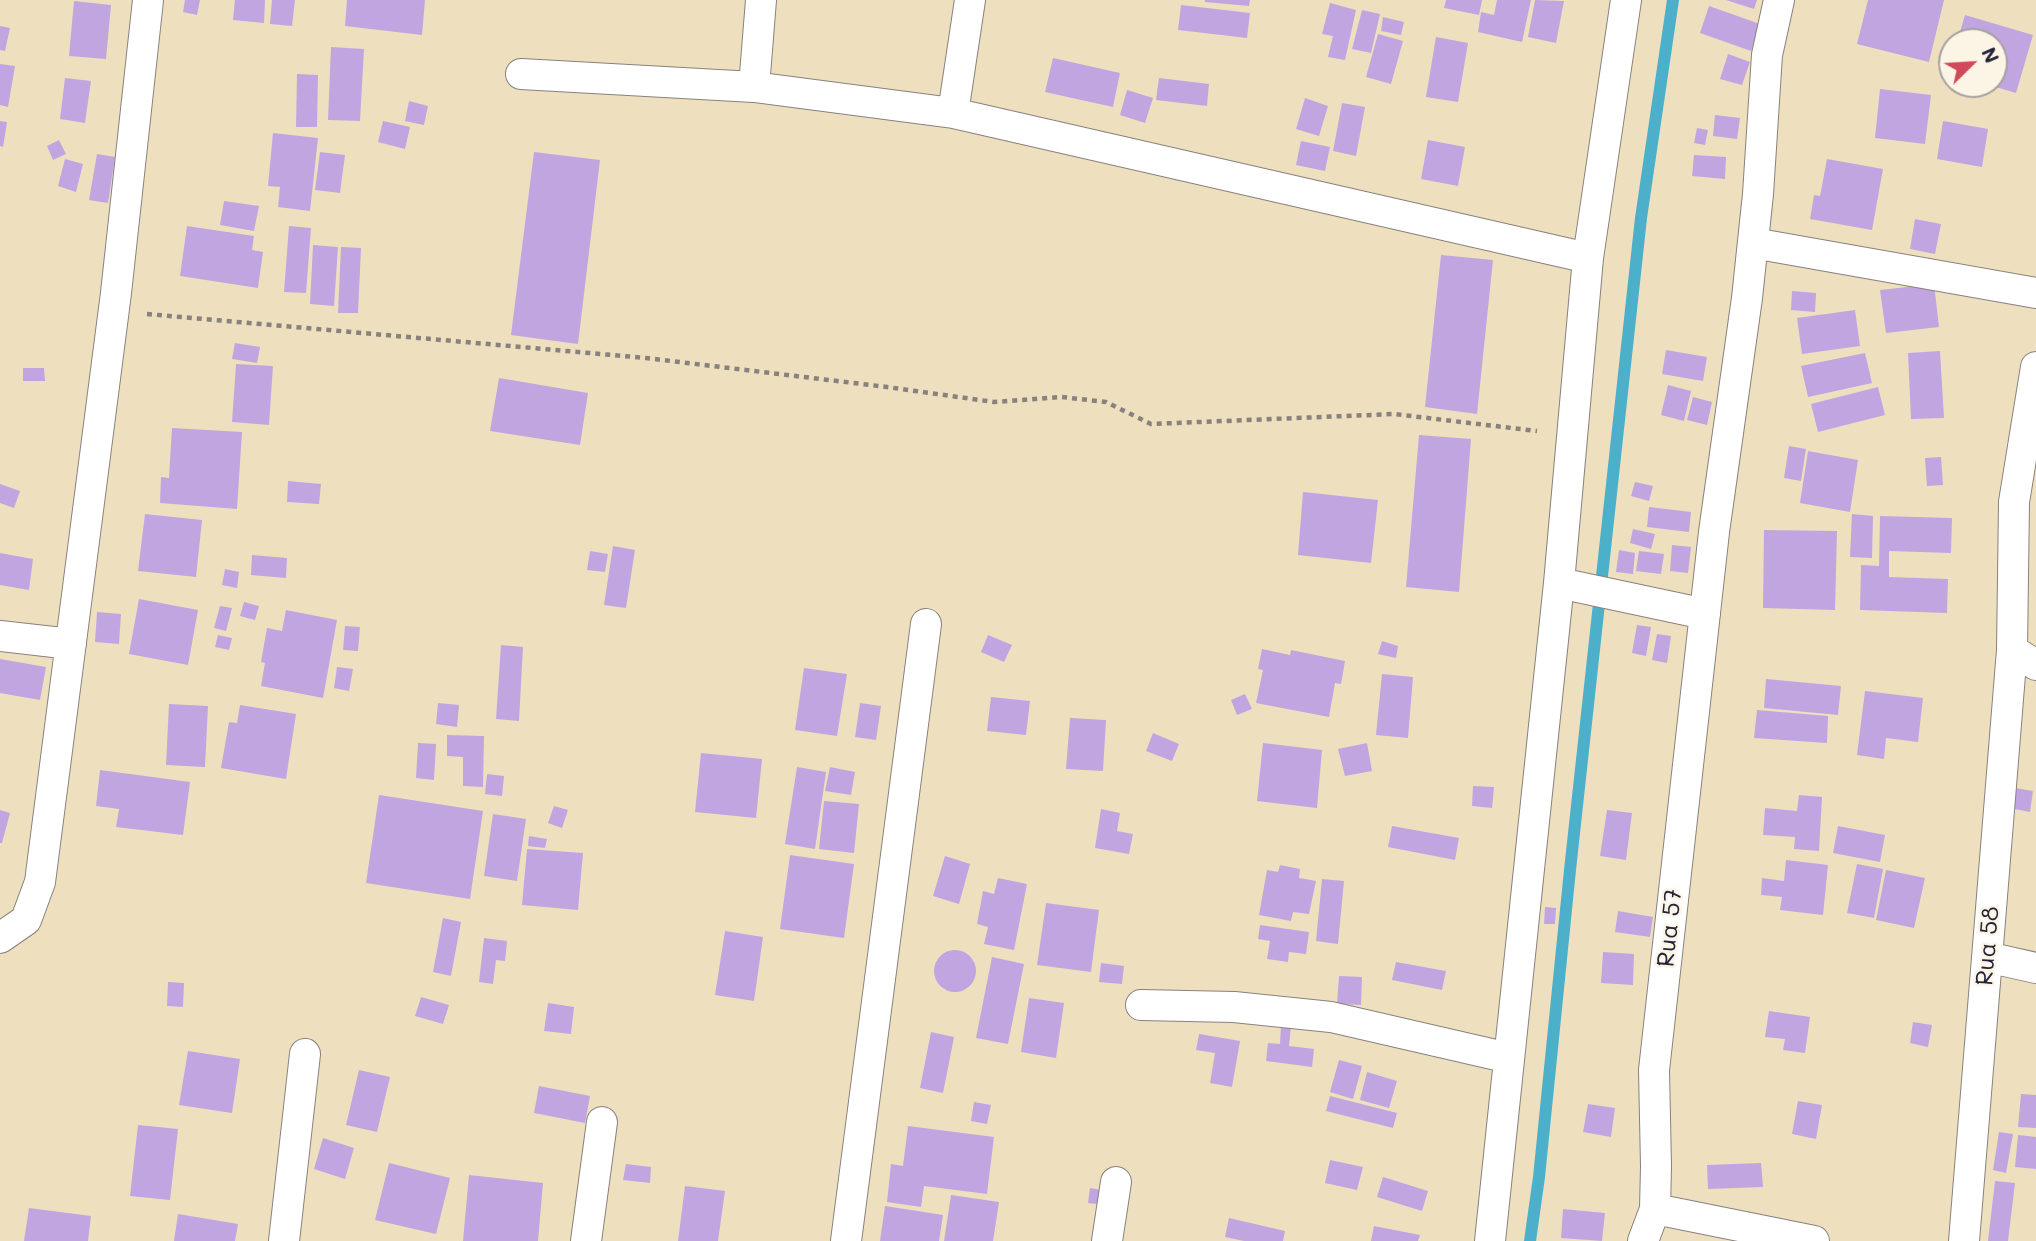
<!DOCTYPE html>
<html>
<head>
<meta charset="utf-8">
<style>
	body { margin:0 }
	#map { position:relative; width:2036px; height:1241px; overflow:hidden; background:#eee0bf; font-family:Mali,sans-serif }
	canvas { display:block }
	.north { position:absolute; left:1938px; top:28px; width:70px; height:70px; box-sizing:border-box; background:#fcf5e5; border:2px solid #a5a1a1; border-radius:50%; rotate:66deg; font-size:19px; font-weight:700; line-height:28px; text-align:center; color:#22223b }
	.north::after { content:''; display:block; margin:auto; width:24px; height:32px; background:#d1495b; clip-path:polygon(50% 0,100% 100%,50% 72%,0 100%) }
</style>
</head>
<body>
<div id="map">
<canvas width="2036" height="1241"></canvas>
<div class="north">N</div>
</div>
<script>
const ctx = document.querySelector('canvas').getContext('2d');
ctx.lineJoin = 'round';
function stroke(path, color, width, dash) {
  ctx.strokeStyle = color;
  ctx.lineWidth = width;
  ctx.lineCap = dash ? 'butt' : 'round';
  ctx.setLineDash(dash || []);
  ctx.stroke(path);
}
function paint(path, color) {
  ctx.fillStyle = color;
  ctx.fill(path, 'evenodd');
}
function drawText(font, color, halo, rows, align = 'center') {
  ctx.font = font + ' Mali,sans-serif';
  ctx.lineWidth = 5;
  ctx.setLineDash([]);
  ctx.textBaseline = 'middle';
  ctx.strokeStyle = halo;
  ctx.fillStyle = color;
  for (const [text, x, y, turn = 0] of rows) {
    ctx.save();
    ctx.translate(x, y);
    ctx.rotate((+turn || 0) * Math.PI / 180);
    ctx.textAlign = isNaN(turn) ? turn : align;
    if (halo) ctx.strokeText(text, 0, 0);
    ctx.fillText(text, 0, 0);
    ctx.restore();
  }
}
stroke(new Path2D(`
	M1530,1241L1539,1177L1570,870L1641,218L1673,0`), '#4cb0cb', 12);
paint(new Path2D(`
	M185,0H200L197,15L183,12Z
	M235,0H265L264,23L233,20Z
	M272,0H295L292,26L270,24Z
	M347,0H425L422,35L345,26Z
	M1205,0H1250L1249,6L1205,2Z
	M1446,0H1482L1479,15L1444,8Z
	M1497,0H1531L1522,42L1478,32L1481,12L1494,15Z
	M1535,0L1564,1L1556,43L1528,37Z
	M1726,0H1757L1754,9Z
	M1868,0H1944L1929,62L1857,44Z
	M74,1L111,5L106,59L69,56Z
	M1330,3L1356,10L1345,60L1328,57L1333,36L1322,34Z
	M1181,5L1250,13L1247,38L1178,30Z
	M1709,6L1760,24L1751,51L1700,33Z
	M1362,10L1380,14L1371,53L1352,49Z
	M1965,15L2033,35L2016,93L1989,85L1994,84V42H1957Z
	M1383,17L1404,22L1401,35L1381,31Z
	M0,26L10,28L5,51L0,50Z
	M1378,34L1403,41L1391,84L1366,77Z
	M1436,37L1468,43L1458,102L1426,97Z
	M331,47L364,49L360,121L328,120Z
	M1728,54L1750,62L1742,85L1720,79Z
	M1053,58L1120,73L1113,107L1045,92Z
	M0,64L15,66L8,107L0,105Z
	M297,74L318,75L317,127H296Z
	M65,78L91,81L85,123L60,119Z
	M1159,78L1209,84L1207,106L1156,100Z
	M1880,89L1931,95L1925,144L1875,138Z
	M1127,90L1153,98L1145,123L1120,115Z
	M1305,98L1328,106L1319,136L1296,129Z
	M409,101L428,106L424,125L405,121Z
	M1342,103L1365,107L1356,156L1333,151Z
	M1715,115L1740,118L1737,139L1713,136Z
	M0,121L7,122L3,147L0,146Z
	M383,121L410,127L405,149L378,142Z
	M1943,121L1988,129L1982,167L1937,159Z
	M1697,128L1708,130L1705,145L1694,143Z
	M273,133L318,138L310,211L278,207L280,187L268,186Z
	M59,140L66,154L53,160L47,146Z
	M1428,140L1465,147L1458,186L1421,179Z
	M1301,141L1330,147L1325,171L1296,165Z
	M320,152L345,155L340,193L315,190Z
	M534,152L600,160L578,344L511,335Z
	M97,154L115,157L108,203L89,200Z
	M1694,155L1726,157L1725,179L1692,176Z
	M65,159L83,164L76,192L58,186Z
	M1827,159L1883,169L1872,230L1810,219L1814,195L1820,196Z
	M224,201L259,206L254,231L220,225Z
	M1915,219L1941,224L1935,254L1910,249Z
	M187,226L254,236L252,250L263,252L258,288L180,276Z
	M289,226L311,228L306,293L284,292Z
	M313,245L338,247L334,306L310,304Z
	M341,247L361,248L358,313H338Z
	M1441,255L1493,260L1477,414L1425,407Z
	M1934,284L1939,327L1886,333L1880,290Z
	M1792,291L1816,293L1815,312L1791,310Z
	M1855,310L1860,346L1802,354L1797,318Z
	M235,343L260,347L257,363L232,359Z
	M1666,350L1707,357L1703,381L1662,374Z
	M1940,351L1944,418L1911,419L1908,353Z
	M1865,353L1872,383L1808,397L1801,366Z
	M236,364L273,366L269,425L232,422Z
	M23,368H44L45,381H23Z
	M499,378L588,393L580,445L490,431Z
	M1668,385L1691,391L1684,421L1661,415Z
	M1878,387L1885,415L1818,432L1811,404Z
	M1693,397L1712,402L1707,425L1687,420Z
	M172,428L242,432L237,509L160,503L161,477L169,478Z
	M1419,435L1471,439L1459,592L1406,587Z
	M1789,446L1806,449L1801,481L1784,478Z
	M1808,451L1858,460L1850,512L1800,503Z
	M1941,457L1943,485L1927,486L1925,458Z
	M288,481L321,484L319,504L287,502Z
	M1635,482L1653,486L1649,501L1631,496Z
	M0,484L20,491L14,508L0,503Z
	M1303,492L1378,500L1371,563L1298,555Z
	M1649,507L1691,512L1689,532L1647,527Z
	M145,514L202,520L196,577L138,571Z
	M1852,514L1873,516L1872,558L1850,557Z
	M1880,516L1952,518L1951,553L1889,551V577L1948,579L1947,613L1860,610L1861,565L1879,566Z
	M1633,529L1655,534L1651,549L1630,543Z
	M1764,530L1837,531L1835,610L1763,608Z
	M1672,545L1691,547L1688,573L1670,571Z
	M613,546L635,550L626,608L604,605Z
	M1619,550L1635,553L1633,574L1616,572Z
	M590,551L608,554L605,572L587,570Z
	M1639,551L1664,554L1661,574L1636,571Z
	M0,553L33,559L29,590L0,585Z
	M252,555L287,558L286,578L251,575Z
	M225,569L239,572L237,588L222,585Z
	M139,599L198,610L188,665L129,654Z
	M244,602L259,606L255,620L240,616Z
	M220,606L232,608L226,631L214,628Z
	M286,610L337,620L323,698L261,686L265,663L261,662L267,628L282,631Z
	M97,612L121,614L119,644L95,642Z
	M1637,625L1651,627L1646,656L1632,653Z
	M345,626L360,627L358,651L343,650Z
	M1657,634L1671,636L1667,663L1652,660Z
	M218,635L232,638L229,650L215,647Z
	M988,635L1012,645L1004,662L981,652Z
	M1382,641L1398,646L1396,658L1378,654Z
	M501,645L523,647L519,721L496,719Z
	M1262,649L1290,655L1291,650L1345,661L1341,684L1335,683L1329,717L1256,703L1263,670L1258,669Z
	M0,659L46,667L40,700L0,693Z
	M337,667L353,669L349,691L334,688Z
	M804,668L847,674L837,736L795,730Z
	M1382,674L1413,677L1408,738L1376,735Z
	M1766,679L1841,686L1838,715L1764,708Z
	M1865,691L1923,698L1918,742L1886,738L1884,759L1857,755Z
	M1245,694L1252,709L1237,715L1231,700Z
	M991,697L1030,701L1026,735L987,731Z
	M438,703L459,705L457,727L436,724Z
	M860,703L881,706L876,740L855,737Z
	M169,704L208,706L205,767L166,765Z
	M240,705L296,714L286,779L221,768L229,722L237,723Z
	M1757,710L1828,716L1827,743L1754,738Z
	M1070,718L1106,720L1103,771L1066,769Z
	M1153,733L1179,744L1172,761L1146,751Z
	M447,735L484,736L483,787L463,786V757L447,756Z
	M418,743L436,744L434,780L416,778Z
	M1263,743L1322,750L1317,808L1257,801Z
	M1367,743L1372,771L1345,776L1338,749Z
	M701,753L762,759L756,818L695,812Z
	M797,767L826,772L815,849L785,844Z
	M830,767L855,772L851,795L825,791Z
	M100,770L190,782L183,835L116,827L119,809L96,806Z
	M487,774L504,776L502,796L485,794Z
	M1473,786L1494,787L1492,808L1472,806Z
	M2003,786L2033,791L2030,812L1999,806Z
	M379,795L483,811L470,899L366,883Z
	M1799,795L1822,797L1819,851L1794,849L1795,837L1763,835L1765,808L1797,811Z
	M824,801L859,804L854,853L819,849Z
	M554,806L568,810L562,828L548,823Z
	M1101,809L1120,813L1117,831L1133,834L1129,854L1095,848Z
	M0,810L10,813L2,843H0Z
	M1607,810L1632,813L1626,860L1600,856Z
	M493,814L526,819L517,881L484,876Z
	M1392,826L1459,838L1455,860L1388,847Z
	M1838,826L1885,835L1880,862L1833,853Z
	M529,836L547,839L545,848L528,846Z
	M527,849L583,853L578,910L522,905Z
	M790,855L854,864L844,938L780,929Z
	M945,856L970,864L959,904L933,896Z
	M1786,860L1828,865L1823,915L1780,910L1782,897L1761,895L1762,878L1784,881Z
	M1857,864L1883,869L1874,918L1847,913Z
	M1280,865L1300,869L1299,878L1316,881L1309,914L1293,912L1291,921L1259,915L1267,870L1278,872Z
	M1886,870L1925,878L1914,928L1876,920Z
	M998,878L1027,884L1014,950L984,944L988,927L977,924L983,891L994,894Z
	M1322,879L1344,881L1338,944L1316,941Z
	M1046,903L1099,910L1091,972L1037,965Z
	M1545,907L1556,908L1555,924H1544Z
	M1618,911L1653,917L1650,937L1615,932Z
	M443,918L461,922L451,976L433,972Z
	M1260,925L1309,932L1306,954L1289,952L1288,962L1267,959L1270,941L1258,939Z
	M725,931L763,937L754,1001L715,995Z
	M484,938L507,941L505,961L496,960L493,984L479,982Z
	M934 971a21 21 0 1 1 42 0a21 21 0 1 1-42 0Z
	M1603,952L1634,954L1633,985L1601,983Z
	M992,957L1024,964L1008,1044L976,1038Z
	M1396,962L1446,971L1442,990L1392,980Z
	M1101,963L1124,966L1122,984L1099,982Z
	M1339,976L1362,977L1361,1005L1337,1004Z
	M168,982L184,983L183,1007L167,1006Z
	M421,997L449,1005L443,1024L415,1016Z
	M1029,998L1064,1003L1056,1058L1021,1052Z
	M548,1003L574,1007L571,1034L544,1031Z
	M1769,1011L1810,1017L1805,1053L1783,1050L1785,1039L1765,1037Z
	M1913,1022L1932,1025L1928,1047L1910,1043Z
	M1281,1025L1291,1026L1289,1046L1314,1049L1312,1067L1266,1061L1268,1043L1280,1044Z
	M931,1032L954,1037L943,1093L920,1088Z
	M1199,1034L1240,1041L1232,1087L1210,1083L1215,1053L1196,1050Z
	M188,1051L240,1059L232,1113L179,1105Z
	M1339,1060L1362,1066L1353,1099L1330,1092Z
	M359,1070L390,1077L377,1132L346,1125Z
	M1367,1072L1397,1081L1389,1108L1360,1100Z
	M539,1086L590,1096L585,1123L534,1113Z
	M2021,1094L2036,1095V1128L2018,1127Z
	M1330,1096L1397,1113L1393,1128L1326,1111Z
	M1798,1101L1822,1105L1816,1139L1792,1134Z
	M974,1102L991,1105L987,1124L971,1121Z
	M1588,1104L1615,1108L1611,1137L1583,1132Z
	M138,1125L178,1129L170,1200L130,1196Z
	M908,1126L994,1137L987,1194L924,1186L921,1207L887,1202L891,1164L903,1166Z
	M1999,1132L2013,1134L2006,1173L1993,1170Z
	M2018,1135L2036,1137V1169L2015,1167Z
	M323,1138L354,1148L345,1179L314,1169Z
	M1330,1160L1363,1167L1357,1190L1325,1183Z
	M389,1163L450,1178L436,1234L375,1220Z
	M1761,1163L1763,1187L1708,1189L1707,1165Z
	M626,1164L651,1167L650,1183L623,1180Z
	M469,1175L543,1183L538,1241H463Z
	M1383,1177L1428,1191L1422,1211L1377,1197Z
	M1995,1181L2015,1183L2008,1241H1988Z
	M685,1186L725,1191L718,1241H678Z
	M1090,1188L1108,1191L1106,1205L1088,1203Z
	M951,1195L999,1202L993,1241H944Z
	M885,1206L943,1215L939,1241H880Z
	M29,1208L91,1216L88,1241H24Z
	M1563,1209L1605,1213L1602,1241L1561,1238Z
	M178,1214L238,1224L235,1241H174Z
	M1229,1218L1285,1231L1283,1241H1244L1225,1237Z
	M1374,1226L1420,1235L1418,1241H1371Z`), '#c0a5e1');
const minor = new Path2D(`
	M521,74L754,87L953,113L1588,258
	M754,87L761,0
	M953,113L970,0
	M1753,243L2036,293
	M1559,583L1705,614
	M0,636L71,644
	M2012,650L2036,665
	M0,938L26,920L40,882L116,293L148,0
	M1987,957L2036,968
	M1141,1005L1234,1007L1331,1017L1509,1058
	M1655,1209L1814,1241
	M284,1241L305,1054
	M586,1241L602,1122
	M846,1241L926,624
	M1107,1241L1116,1182
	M1490,1241L1559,583L1588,258L1626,0
	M1643,1241L1655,1209L1656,1166L1654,1070L1714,532L1747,298L1758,194L1767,55L1779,0
	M1964,1241L2012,650L2014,502L2036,367`);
stroke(minor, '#88817d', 32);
stroke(new Path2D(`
	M147,314L646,358L887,387L994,402L1062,397L1106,402L1151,424L1394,414L1537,431`), '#88817d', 4.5, [5, 5]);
stroke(minor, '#fff', 30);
drawText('24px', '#22223b', '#fcf5e5', [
	["Rua 57",1670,928,-84],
	["Rua 58",1988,946,-85]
]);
</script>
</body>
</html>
